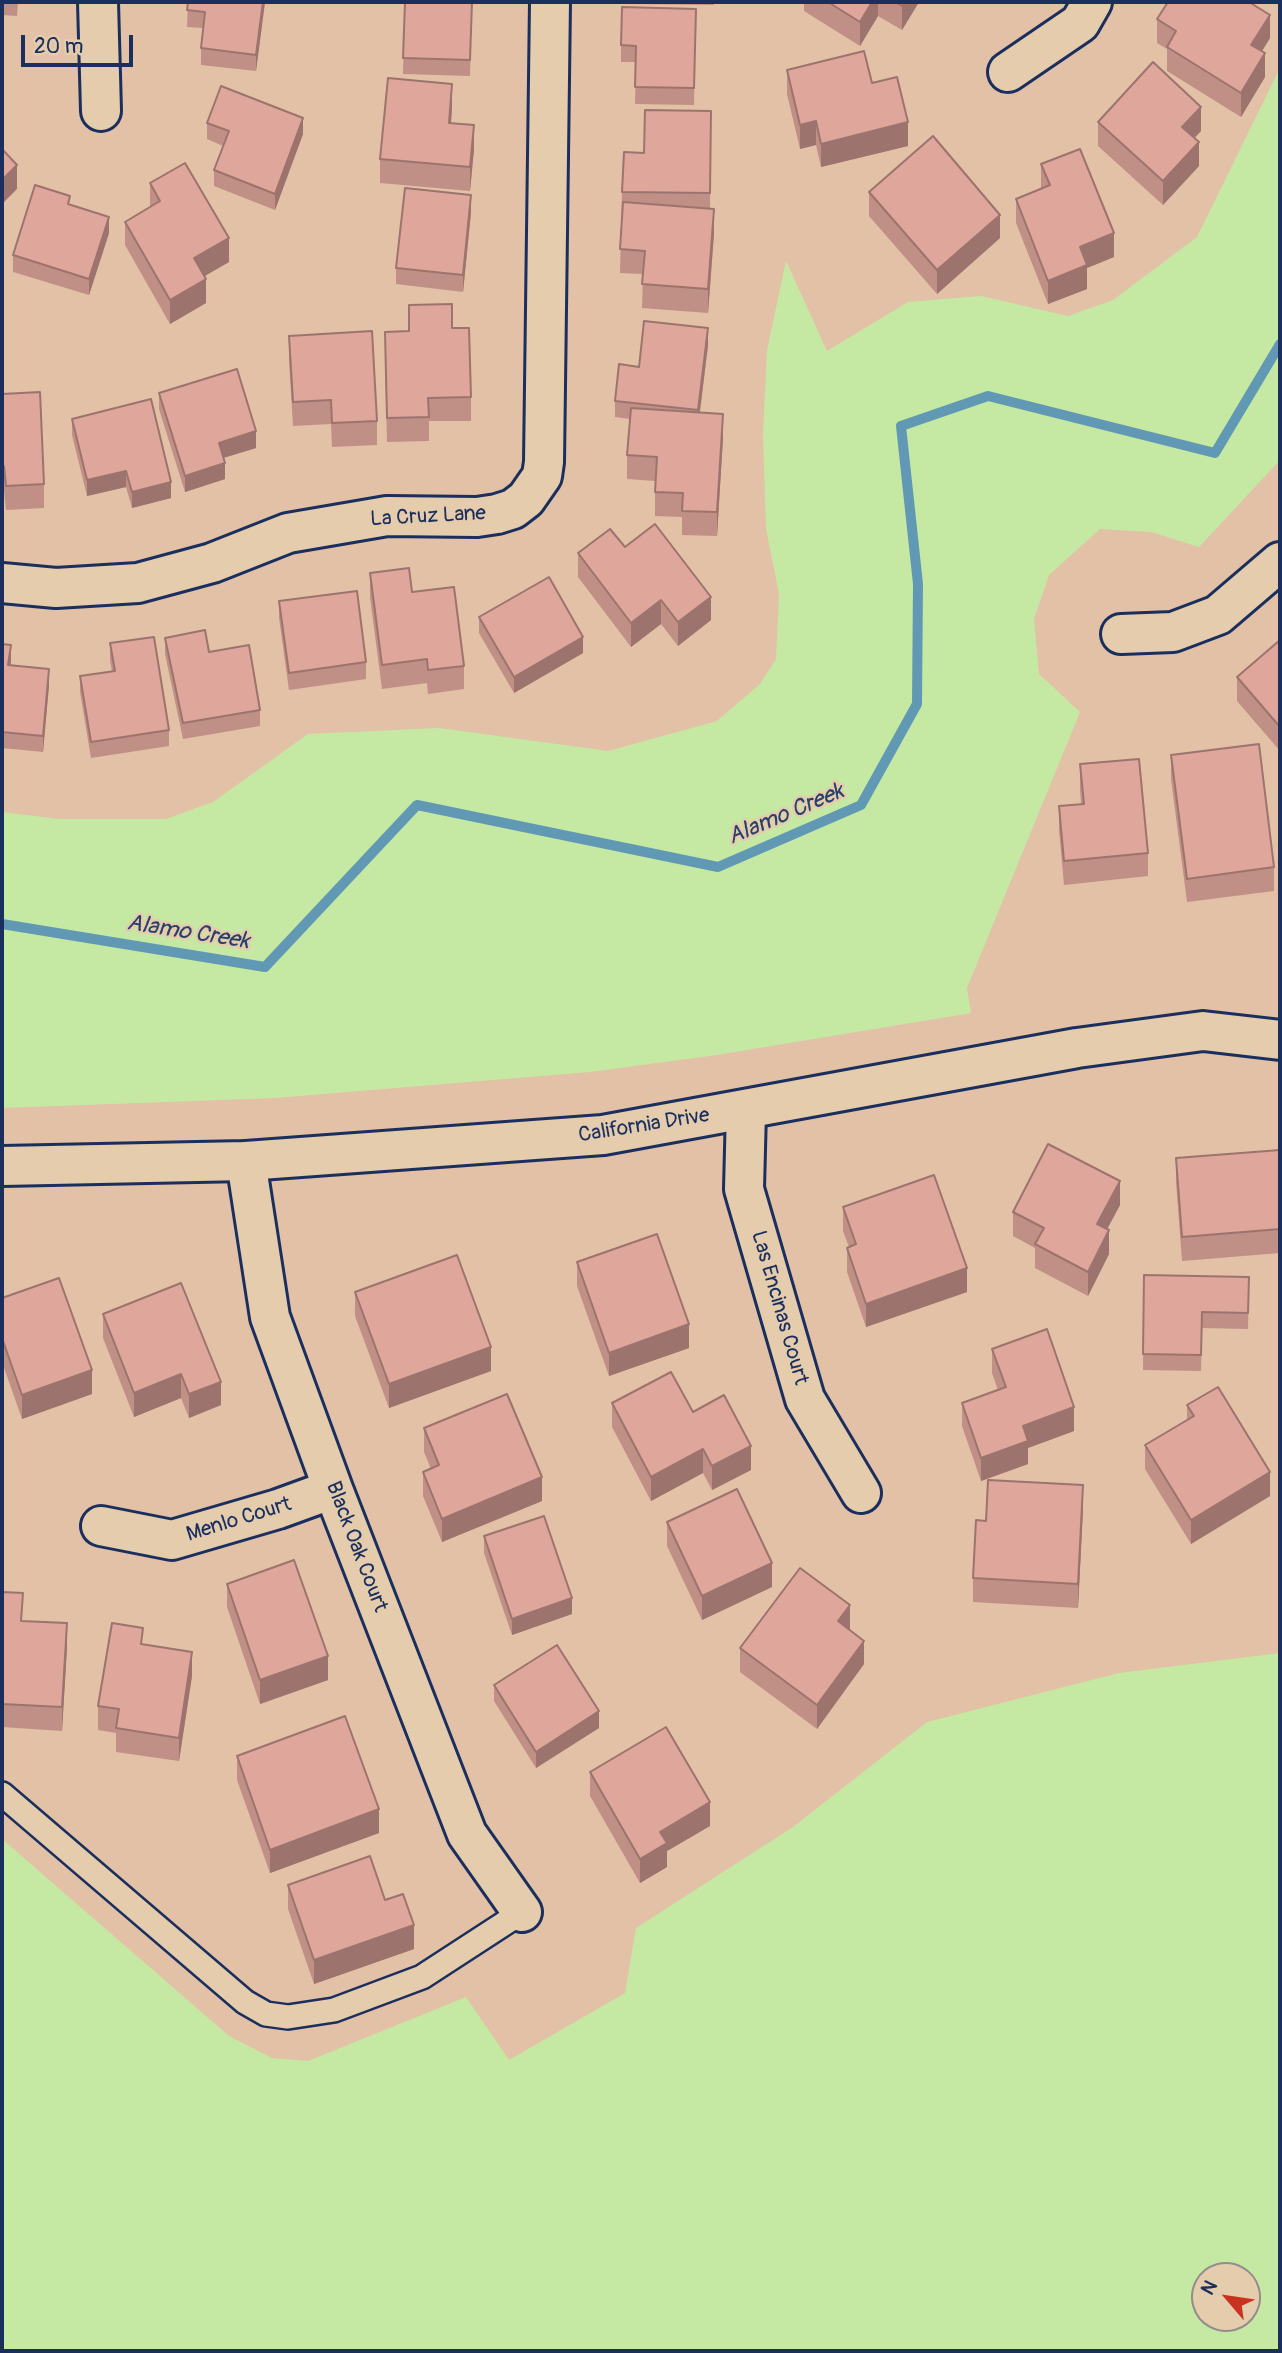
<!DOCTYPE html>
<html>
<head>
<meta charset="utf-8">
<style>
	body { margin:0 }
	#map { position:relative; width:1282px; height:2353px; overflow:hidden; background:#e2c1a7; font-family:Pangolin,sans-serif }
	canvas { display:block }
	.frame { position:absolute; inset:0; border:4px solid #1b2f5e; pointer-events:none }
	.north { position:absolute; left:1191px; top:2262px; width:70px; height:70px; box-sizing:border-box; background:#e4ccac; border:2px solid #948d8d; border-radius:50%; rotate:299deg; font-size:19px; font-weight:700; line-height:28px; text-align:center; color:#1b2f5e }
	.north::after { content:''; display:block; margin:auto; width:24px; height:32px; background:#c8321e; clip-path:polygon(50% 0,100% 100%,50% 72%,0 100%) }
	.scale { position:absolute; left:21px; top:35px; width:112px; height:32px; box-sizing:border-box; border:4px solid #1b2f5e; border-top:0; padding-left:9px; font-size:21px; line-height:24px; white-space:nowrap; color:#1b2f5e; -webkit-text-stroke:5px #e4ccac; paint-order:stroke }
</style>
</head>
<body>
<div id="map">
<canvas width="1282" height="2353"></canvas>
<div class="frame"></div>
<div class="north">N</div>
<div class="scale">20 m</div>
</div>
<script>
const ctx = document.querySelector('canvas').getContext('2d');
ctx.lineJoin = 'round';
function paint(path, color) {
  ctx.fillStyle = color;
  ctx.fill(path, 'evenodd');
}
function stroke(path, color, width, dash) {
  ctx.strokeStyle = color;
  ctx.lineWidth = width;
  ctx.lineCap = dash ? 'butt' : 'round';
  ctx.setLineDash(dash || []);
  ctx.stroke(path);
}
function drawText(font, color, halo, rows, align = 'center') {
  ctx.font = font + ' Pangolin,sans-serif';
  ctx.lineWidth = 5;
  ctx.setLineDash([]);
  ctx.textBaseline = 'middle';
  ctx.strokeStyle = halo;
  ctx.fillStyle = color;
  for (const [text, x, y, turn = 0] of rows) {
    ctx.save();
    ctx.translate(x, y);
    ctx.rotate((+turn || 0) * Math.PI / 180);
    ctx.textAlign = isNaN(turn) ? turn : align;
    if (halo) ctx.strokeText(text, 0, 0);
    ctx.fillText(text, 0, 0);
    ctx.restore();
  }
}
paint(new Path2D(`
	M1280,68V460L1199,547L1151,532L1100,529L1049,575L1034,619L1039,674L1080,712L967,988L971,1013L717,1055L590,1072L275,1098L2,1108V812L59,819H166L213,802L308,734L439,728L608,751L717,721L760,684L776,659L779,594L766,529L763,434L767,350L786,261L827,351L908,302L981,296L1068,316L1113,300L1197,237Z
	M1280,1653V2351H2V1839L229,2036L272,2058L308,2061L466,1997L509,2060L625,1993L636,1928L793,1827L927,1722L1119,1673ZM1205,2276H1247V2318H1205Z`), '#c5e9a3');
stroke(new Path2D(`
	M2,924L265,967L417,805L718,867L861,805L917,704L918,584L901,426L988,396L1215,453L1280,344`), '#6199b4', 10);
const lane = new Path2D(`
	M2,1794L245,2002L266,2014L288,2017L334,2010L422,1977L522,1912`);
const street = new Path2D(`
	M98,2L101,111
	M1008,72L1080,23L1092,2
	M2,583L56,588L138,583L212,563L288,533L387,516L477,517L497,514L513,509L526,499L542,476L544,462L550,2
	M1121,634L1173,632L1218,615L1280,562
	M746,1110L744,1189L805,1399L861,1493
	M246,1161L270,1317L333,1489L467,1834L522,1912
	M101,1526L172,1540L278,1509L333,1489`);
const secondary = new Path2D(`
	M2,1166L246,1161L603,1135L1077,1048L1203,1031L1280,1040`);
stroke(lane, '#1b2f5e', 28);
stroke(street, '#1b2f5e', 44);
stroke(secondary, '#1b2f5e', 44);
stroke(lane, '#e4ccac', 23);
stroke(street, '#e4ccac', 38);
stroke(secondary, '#e4ccac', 38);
paint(new Path2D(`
	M2,2H18L17,16L2,15Z
	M188,2H265L256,71L201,65V48L203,28L187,27Z
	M405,2H472L470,76L403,74Z
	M621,2H714V5L621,4Z
	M804,2H919L902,30L878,16L860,46L804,11Z
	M696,9L694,105L635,104L636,62H621V45Z
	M1157,19L1270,38L1262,51L1265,77L1241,117L1167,71V49L1157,43Z
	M787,70L872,83L908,146L821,167L816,145L800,149L787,94Z
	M452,108L451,123L474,149L470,191L380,183V159Z
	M711,111L710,208L714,233L708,313L642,308L643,274L620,273L622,192Z
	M1098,122L1201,131L1194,138L1199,166L1163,205L1098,146Z
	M207,123L303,134L275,210L214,186V170L223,146L207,139Z
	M1041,164L1114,257L1087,268V289L1048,304L1016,223V199L1041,189Z
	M150,183L229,262L205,276L206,303L170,324L125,245V222L150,207Z
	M869,192L1000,238L937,294L869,216Z
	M471,212L463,292L396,284V268Z
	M109,233L89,295L13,272V255Z
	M289,336L377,421V445L332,447L331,424L293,426L289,360Z
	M708,345L700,412L723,438L717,536L682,535V517L655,516V481L627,479V455L630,419L615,417V401L639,367Z
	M385,355L471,397V421H429V441L387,442Z
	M159,393L256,448L224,458L225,479L185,492L159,409Z
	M2,394L44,484V508L6,510L4,490H2Z
	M72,419L171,498L132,508L126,487L87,496L72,435Z
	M625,547L711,620L678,646L661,624L631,647L578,577V553Z
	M370,573L412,592L464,666V689L428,694L427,683L382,689L370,597Z
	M279,601L366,662V679L289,690L279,618Z
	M479,617L583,653L514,693L479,633Z
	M165,638L260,710V726L183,739L165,654Z
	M1280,640V751L1237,701V677Z
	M110,643L169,730V746L91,758L80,692V676L112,672L110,660Z
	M2,644L11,661V666L49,685L43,752L2,748Z
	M1171,755L1274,867V891L1187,902L1171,779Z
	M1080,764L1148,853V876L1064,885L1059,830V806L1081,804L1080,788Z
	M1280,1150V1253L1182,1261L1176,1182V1158Z
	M1120,1205L1107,1229L1109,1254L1088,1296L1035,1268V1248L1013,1236V1212Z
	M843,1207L967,1292L866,1327L847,1272V1248L849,1247L843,1231Z
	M577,1262L689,1348L609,1376L577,1286Z
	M1144,1275L1249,1277L1248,1329L1202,1328L1201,1371L1143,1370Z
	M355,1292L491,1371L389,1408L355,1316Z
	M2,1298L92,1394L22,1419L2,1362Z
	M103,1314L221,1405L189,1418L181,1398L134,1417L103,1338Z
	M992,1349L1074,1431L1028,1448V1464L981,1481L962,1426V1403L998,1390L992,1373Z
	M612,1403L693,1412L751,1470L712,1490L703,1473L651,1501L612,1427Z
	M1187,1405L1270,1496L1191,1544L1145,1469V1445L1187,1420Z
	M424,1428L542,1501L442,1542L423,1496V1472L431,1469L424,1452Z
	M1083,1509L1078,1608L973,1602V1578L986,1521Z
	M667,1522L772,1587L702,1620L667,1546Z
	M484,1536L572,1614L512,1635L484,1553Z
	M227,1584L328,1680L260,1704L227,1607Z
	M2,1592L23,1621L67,1647L62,1731L2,1727Z
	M850,1629V1630L864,1664L817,1729L740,1672V1648Z
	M143,1644L192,1676L179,1761L116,1752V1733L98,1730V1706Z
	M494,1685L599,1728L536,1768L494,1701Z
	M237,1756L379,1833L270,1873L237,1780Z
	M590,1772L710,1826L667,1851V1867L640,1883L590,1796Z
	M288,1885L385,1900L414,1949L314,1984L288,1909Z`), '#c08f86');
paint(new Path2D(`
	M263,2H265L256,71V55Z
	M872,2H878V16L860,46V22Z
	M904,2H919L902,30V6Z
	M1270,15V38L1251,69V45Z
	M1265,53V77L1241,117V93Z
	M452,84V108L449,147V123Z
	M1201,107V131L1182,151V127Z
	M303,118V134L275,210V194Z
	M816,121V145L800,149V125Z
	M908,122V146L821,167V144Z
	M474,125V149L470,191V167Z
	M1199,142V166L1163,205V181Z
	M17,165V189L2,204V180Z
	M471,195V212L463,292V275Z
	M714,209V233L708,313V289Z
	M1000,215V238L937,294V270Z
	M109,217V233L89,295V279Z
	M1114,233V257L1087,268V289L1048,304V281L1080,247Z
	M229,238V262L194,282V258Z
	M206,279V303L170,324V300Z
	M708,328V345L698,426V410Z
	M723,414V438L717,536V512Z
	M256,431V448L219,459V443Z
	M225,463V479L185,492V476Z
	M126,471V487L87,496V480Z
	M171,482V498L132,508V492Z
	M711,597V620L678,646V622Z
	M661,600V624L631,647V623Z
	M583,637V653L514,693V677Z
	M11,645V661L8,682V665Z
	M49,669V685L43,752V736Z
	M1120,1181V1205L1097,1248V1224Z
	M1109,1230V1254L1088,1296V1272Z
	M967,1268V1292L866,1327V1304Z
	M689,1324V1348L609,1376V1353Z
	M491,1347V1371L389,1408V1384Z
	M92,1370V1394L22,1419V1395Z
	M181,1374V1398L134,1417V1393Z
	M221,1382V1405L189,1418V1394Z
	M1074,1407V1431L1028,1448V1464L981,1481V1458L1023,1426Z
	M751,1446V1470L712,1490V1466Z
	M703,1449V1473L651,1501V1477Z
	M1270,1472V1496L1191,1544V1520Z
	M542,1477V1501L442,1542V1519Z
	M1083,1485V1509L1078,1608V1584Z
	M772,1563V1587L702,1620V1596Z
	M572,1598V1614L512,1635V1619Z
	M850,1605V1629L838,1645V1621Z
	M67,1623V1647L62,1731V1707Z
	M864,1641V1664L817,1729V1705Z
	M192,1652V1676L179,1761V1738Z
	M328,1656V1680L260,1704V1680Z
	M599,1711V1728L536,1768V1752Z
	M710,1802V1826L667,1851V1867L640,1883V1859L660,1832Z
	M379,1809V1833L270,1873V1850Z
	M414,1925V1949L314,1984V1960Z`), '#9c746d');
const building = new Path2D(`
	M188,2H263L256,55L201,48L205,12L187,10Z
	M405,2H472L470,60L403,58Z
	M828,2H872L860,22Z
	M895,2H904L902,6Z
	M1168,2H1249L1270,15L1251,45L1265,53L1241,93L1167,47L1176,31L1157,19Z
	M622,7L696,9L694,88L635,87L636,46L621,45Z
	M864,51L872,83L897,77L908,122L821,144L816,121L800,125L787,70Z
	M1153,62L1201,107L1182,127L1199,142L1163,181L1098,122Z
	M388,78L452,84L449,123L474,125L470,167L380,159Z
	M221,86L303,118L275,194L214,170L229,131L207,123Z
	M645,110L711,111L710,193L622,192L624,152L644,153Z
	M933,136L1000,215L937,270L869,192Z
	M2,149L17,165L2,180Z
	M1080,149L1114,233L1080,247L1087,265L1048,281L1016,199L1050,185L1041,164Z
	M185,163L229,238L194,258L206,279L170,300L125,222L160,201L150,183Z
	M35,185L70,196L68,204L109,217L89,279L13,255Z
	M405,188L471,195L463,275L396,268Z
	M623,202L714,209L708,289L642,284L645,251L620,249Z
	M452,304V328H469L471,397L428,398L429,417L387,418L385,332L409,331V305Z
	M644,321L708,328L698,410L615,401L619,364L639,367Z
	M372,331L377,421L332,423L331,400L293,402L289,336Z
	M237,369L256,431L219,443L225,463L185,476L159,393Z
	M40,392L44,484L6,486L4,466H2V394Z
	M151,399L171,482L132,492L126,471L87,480L72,419Z
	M631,408L723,414L717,512L682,511L683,493L655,492L657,457L627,455Z
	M655,524L711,597L678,622L661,600L631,623L578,553L610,529L625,547Z
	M409,568L412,592L454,587L464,666L428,670L427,659L382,665L370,573Z
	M549,577L583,637L514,677L479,617Z
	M357,591L366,662L289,673L279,601Z
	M205,630L209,652L249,645L260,710L183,723L165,638Z
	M154,637L169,730L91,742L80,676L115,671L110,643Z
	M1280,640V727L1237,677Z
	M2,644L11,645L8,665L49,669L43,736L2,732Z
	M1259,744L1274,867L1187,879L1171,755Z
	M1139,759L1148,853L1064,861L1059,806L1084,804L1080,764Z
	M1048,1144L1120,1181L1097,1224L1109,1230L1088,1272L1035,1244L1044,1228L1013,1212Z
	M1280,1150V1229L1182,1237L1176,1158Z
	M934,1175L967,1268L866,1304L847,1248L856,1244L843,1207Z
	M657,1234L689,1324L609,1353L577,1262Z
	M457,1255L491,1347L389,1384L355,1292Z
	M1144,1275L1249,1277L1248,1313L1202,1312L1201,1355L1143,1354Z
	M59,1278L92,1370L22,1395L2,1338V1298Z
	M181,1283L221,1382L189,1394L181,1374L134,1393L103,1314Z
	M1047,1329L1074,1407L1023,1426L1028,1441L981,1458L962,1403L1006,1387L992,1349Z
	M671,1372L693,1412L724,1395L751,1446L712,1466L703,1449L651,1477L612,1403Z
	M1218,1387L1270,1472L1191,1520L1145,1445L1194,1416L1187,1405Z
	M507,1394L542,1477L442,1519L423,1472L439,1465L424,1428Z
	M988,1480L1083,1485L1078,1584L973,1578L976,1520L986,1521Z
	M737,1489L772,1563L702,1596L667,1522Z
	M544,1516L572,1598L512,1619L484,1536Z
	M294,1560L328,1656L260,1680L227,1584Z
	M800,1568L850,1605L838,1621L864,1641L817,1705L740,1648Z
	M2,1592L23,1593L21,1621L67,1623L62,1707L2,1704Z
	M112,1623L143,1628L141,1644L192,1652L179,1738L116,1728L119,1709L98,1706Z
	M557,1645L599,1711L536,1752L494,1685Z
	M345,1716L379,1809L270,1850L237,1756Z
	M666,1727L710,1802L660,1832L667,1843L640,1859L590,1772Z
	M370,1856L385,1900L403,1894L414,1925L314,1960L288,1885Z`);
paint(building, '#dfa69c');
stroke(building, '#9c746d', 2);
drawText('21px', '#1b2f5e', '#e4ccac', [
	["La Cruz Lane",428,517,-3],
	["California Drive",644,1126,-9],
	["Las Encinas Court",779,1308,74],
	["Menlo Court",239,1520,-17],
	["Black Oak Court",356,1547,69]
]);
drawText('italic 23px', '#27416c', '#e4ccac', [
	["Alamo Creek",786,815,-23],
	["Alamo Creek",188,933,9]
]);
</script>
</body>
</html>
